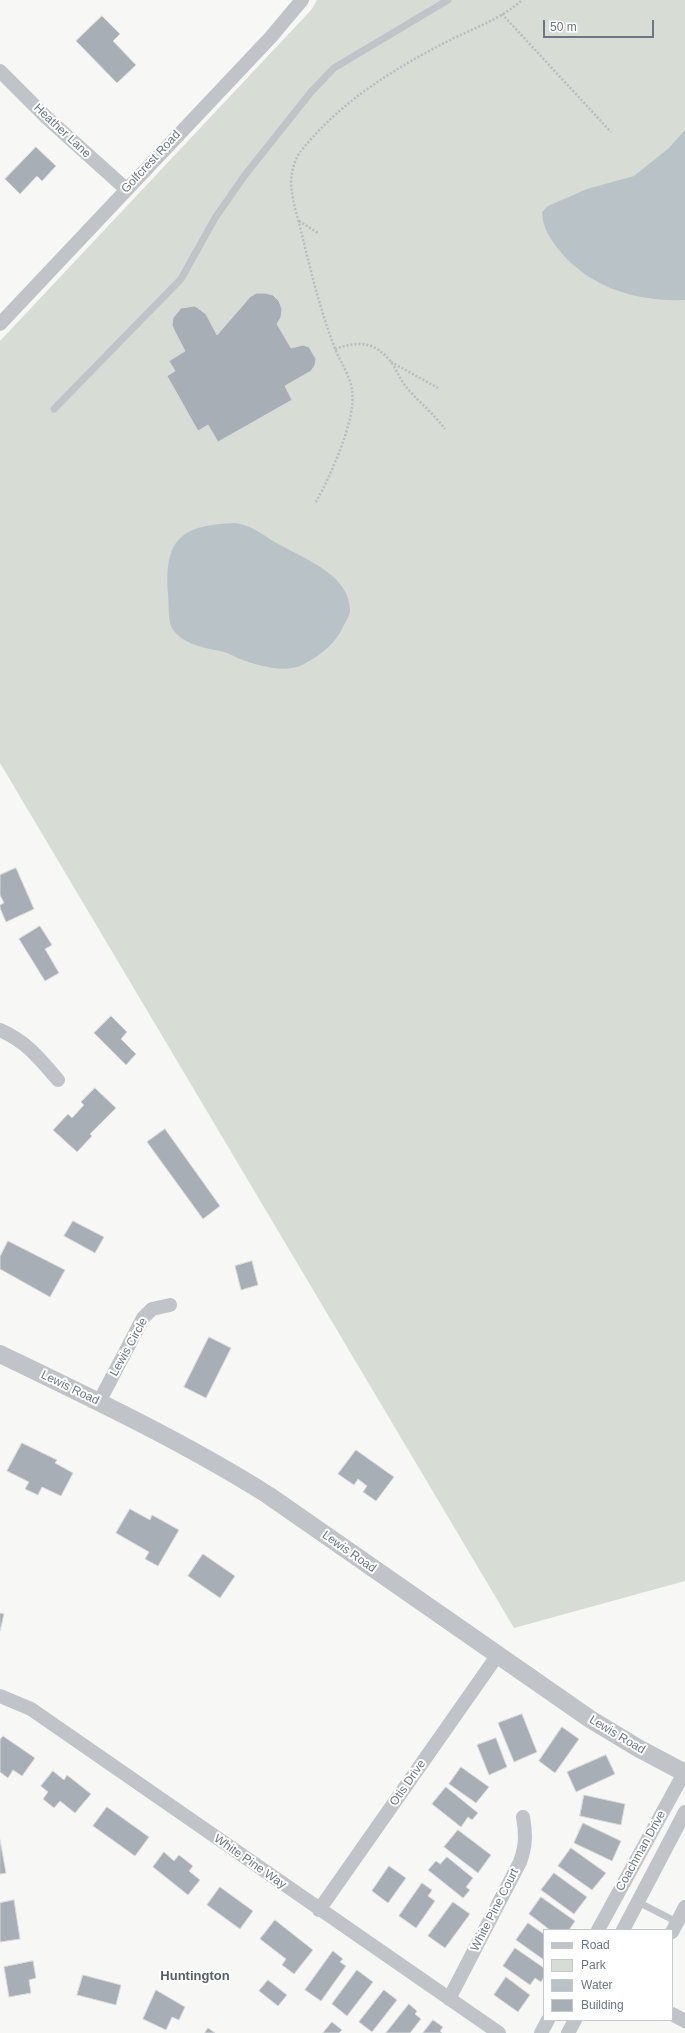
<!DOCTYPE html>
<html>
<head>
<meta charset="utf-8">
<style>
	body { margin:0 }
	#map { position:relative; width:685px; height:2033px; overflow:hidden; background:#f7f8f5; font-family:Arial,sans-serif }
	canvas { display:block }
	.legend { position:absolute; left:543px; top:1929px; width:130px; height:92px; box-sizing:border-box; background:#fff; border:1px solid #c3c8cd; margin:0; padding:5px 7px; list-style:none; font-size:12px; color:#6a7683 }
	.legend li { display:flex; align-items:center; gap:8px; height:20px }
	.legend b { width:20px; border:1px solid #c3c8cd }
	.scale { position:absolute; left:543px; top:20px; width:111px; height:18px; box-sizing:border-box; border:2px solid #6a7683; border-top:0; padding-left:5px; font-size:12px; line-height:14px; white-space:nowrap; color:#6a7683; -webkit-text-stroke:3px #fff; paint-order:stroke }
</style>
</head>
<body>
<div id="map">
<canvas width="685" height="2033"></canvas>
<ul class="legend">
<li><b style="height:5px;background:#c0c3c7"></b>Road</li>
<li><b style="height:11px;background:#d7dcd5"></b>Park</li>
<li><b style="height:11px;background:#b9c2c7"></b>Water</li>
<li><b style="height:11px;background:#a8aeb5"></b>Building</li>
</ul>
<div class="scale">50 m</div>
</div>
<script>
const ctx = document.querySelector('canvas').getContext('2d');
ctx.lineJoin = 'round';
function paint(path, color) {
  ctx.fillStyle = color;
  ctx.fill(path, 'evenodd');
}
function stroke(path, color, width, dash) {
  ctx.strokeStyle = color;
  ctx.lineWidth = width;
  ctx.lineCap = dash ? 'butt' : 'round';
  ctx.setLineDash(dash || []);
  ctx.stroke(path);
}
function drawText(font, color, halo, rows, align = 'center') {
  ctx.font = font + ' Arial,sans-serif';
  ctx.lineWidth = 4;
  ctx.setLineDash([]);
  ctx.textBaseline = 'middle';
  ctx.strokeStyle = halo;
  ctx.fillStyle = color;
  for (const [text, x, y, turn = 0] of rows) {
    ctx.save();
    ctx.translate(x, y);
    ctx.rotate((+turn || 0) * Math.PI / 180);
    ctx.textAlign = isNaN(turn) ? turn : align;
    if (halo) ctx.strokeText(text, 0, 0);
    ctx.fillText(text, 0, 0);
    ctx.restore();
  }
}
paint(new Path2D(`
	M317,0H685V1581L514,1628L0,763V341L312,9Z`), '#d7dcd5');
paint(new Path2D(`
	M685,130V300C637,302 590,288 559,250C549,237 543,228 542,212L548,206L587,189L634,176L669,148Z
	M236,523C259,528 265,538 284,547C309,561 350,576 350,611C350,615 346,621 344,625C336,643 321,655 304,664C286,674 259,666 240,659C235,657 229,653 224,652C207,648 180,645 171,626C168,618 169,603 168,593C164,537 183,525 236,523Z`), '#b9c2c7');
const building = new Path2D(`
	M102,16L120,34L113,41L136,65L117,83L76,41Z
	M36,147L56,166L42,181L37,176L20,194L5,179Z
	M257,293H265L273,295L279,301L282,309L281,317L277,324L291,348L303,345L309,347L316,359L315,365L311,371L285,386L292,400L218,442L208,425L198,431L167,376L175,371L169,361L185,351L175,332L172,325L173,318L181,308L195,306L206,314L217,335L250,297Z
	M16,868L34,909L6,922L0,908V905L4,903L0,895V875Z
	M40,926L52,945L45,949L59,973L45,981L19,939Z
	M111,1016L127,1032L121,1039L136,1054L126,1065L94,1033Z
	M95,1088L116,1108L90,1134L92,1136L77,1152L53,1130L68,1114L72,1118L84,1105L81,1102Z
	M165,1129L220,1206L203,1219L147,1142Z
	M73,1221L104,1237L95,1253L64,1236Z
	M8,1241L65,1270L50,1297L0,1269V1257Z
	M252,1261L258,1285L241,1290L235,1266Z
	M209,1337L231,1348L206,1398L184,1387Z
	M22,1443L57,1460L55,1463L73,1473L61,1496L42,1487L38,1495L25,1489L29,1482L7,1471Z
	M356,1450L394,1477L376,1501L363,1492L367,1486L358,1479L354,1485L338,1474Z
	M130,1509L150,1520L152,1515L179,1530L158,1566L145,1559L149,1552L116,1533Z
	M203,1554L235,1576L220,1598L188,1576Z
	M0,1613L4,1614L0,1631Z
	M522,1714L537,1752L514,1762L498,1723Z
	M562,1727L579,1739L555,1773L539,1761Z
	M3,1736L35,1758L22,1776L13,1770L8,1778L0,1772V1740Z
	M496,1738L507,1767L489,1775L477,1745Z
	M606,1755L615,1774L576,1792L567,1772Z
	M461,1767L489,1787L476,1803L449,1784Z
	M53,1771L64,1780L67,1775L91,1794L75,1813L60,1801L54,1808L43,1799L48,1792L41,1786Z
	M446,1787L478,1813L472,1820L468,1817L461,1827L432,1804Z
	M584,1795L625,1804L621,1825L580,1816Z
	M107,1807L149,1837L135,1856L93,1826Z
	M583,1823L621,1841L612,1861L574,1843Z
	M458,1830L491,1855L478,1873L444,1847Z
	M0,1840L6,1873L0,1874Z
	M571,1848L606,1873L592,1890L558,1866Z
	M164,1852L174,1861L179,1855L193,1866L189,1871L200,1880L188,1895L153,1867Z
	M447,1857L473,1878L466,1887L470,1890L463,1898L428,1870L436,1861L440,1864Z
	M389,1866L406,1878L388,1903L372,1891Z
	M554,1873L587,1897L574,1914L541,1890Z
	M422,1883L432,1890L428,1896L435,1901L416,1928L399,1916Z
	M220,1887L253,1911L240,1929L207,1905Z
	M541,1897L575,1921L569,1930H550L529,1914Z
	M14,1900L20,1939L0,1942V1903Z
	M453,1902L470,1914L445,1948L428,1936Z
	M275,1920L313,1950L294,1974L282,1965L286,1959L260,1939Z
	M528,1923L544,1934V1960L516,1940Z
	M515,1948L544,1968V1977L541,1982L535,1978L530,1985L503,1966Z
	M333,1951L343,1959L340,1962L346,1966L321,2001L305,1990Z
	M33,1961L36,1978L29,1980L31,1993L9,1997L4,1967Z
	M357,1970L373,1982L347,2016L332,2004Z
	M83,1975L121,1985L116,2005L77,1995Z
	M506,1977L530,1995L518,2012L494,1995Z
	M268,1980L287,1995L278,2006L259,1991Z
	M156,1990L185,2007L179,2020L172,2017L166,2030L143,2019Z
	M384,1990L397,2000L372,2032L359,2022Z
	M409,2004L417,2011L415,2014L421,2019L410,2033H386Z
	M433,2020L443,2027L440,2031L442,2033H423Z
	M332,2022L342,2030L339,2033H323Z
	M208,2028L215,2033H205Z`);
paint(building, '#a8aeb5');
stroke(building, '#d9d9d8', 1);
stroke(new Path2D(`
	M502,14L611,132
	M299,221L318,233
	M335,349C358,341 375,341 391,362C397,370 400,380 407,388C419,402 434,414 445,429
	M391,362L438,388
	M316,502C330,476 357,419 352,390C350,375 339,360 334,346C320,309 311,272 302,235C298,218 292,201 291,184C291,173 294,160 301,151C340,102 392,70 446,42C472,29 501,19 522,0`), '#babcbf', 2.5, [2, 2]);
stroke(new Path2D(`
	M54,409L181,279L215,218L245,175L311,92L334,68L448,0
	M638,1902L677,1922`), '#c0c3c7', 7);
stroke(new Path2D(`
	M0,71L47,118L126,189
	M0,324L270,38L302,0
	M0,1030C27,1042 39,1058 58,1080
	M99,1402L143,1318L152,1309L170,1305
	M0,1696L31,1709L499,2033
	M319,1910L497,1656
	M598,1930L684,1773
	M623,1930L685,1812
	M672,1932L685,1907
	M449,1999L520,1862C526,1846 526,1834 523,1817
	M672,2014L685,2021
	M541,2033L548,2020
	M568,2033L575,2020`), '#c0c3c7', 14);
stroke(new Path2D(`
	M0,1354C91,1398 182,1441 268,1495L590,1719L638,1748L685,1773`), '#c0c3c7', 18);
drawText('12px', '#6a7683', '#fff', [
	["Heather Lane",62,131,43],
	["Golfcrest Road",151,162,-47],
	["Lewis Circle",129,1347,-61],
	["Lewis Road",70,1388,26],
	["Lewis Road",349,1552,35],
	["Lewis Road",617,1735,31],
	["Otis Drive",408,1783,-55],
	["Coachman Drive",641,1851,-61],
	["White Pine Way",250,1862,35],
	["White Pine Court",495,1910,-63]
]);
drawText('bold 13px', '#576069', '#fff', [
	["Huntington",195,1976]
]);
</script>
</body>
</html>
